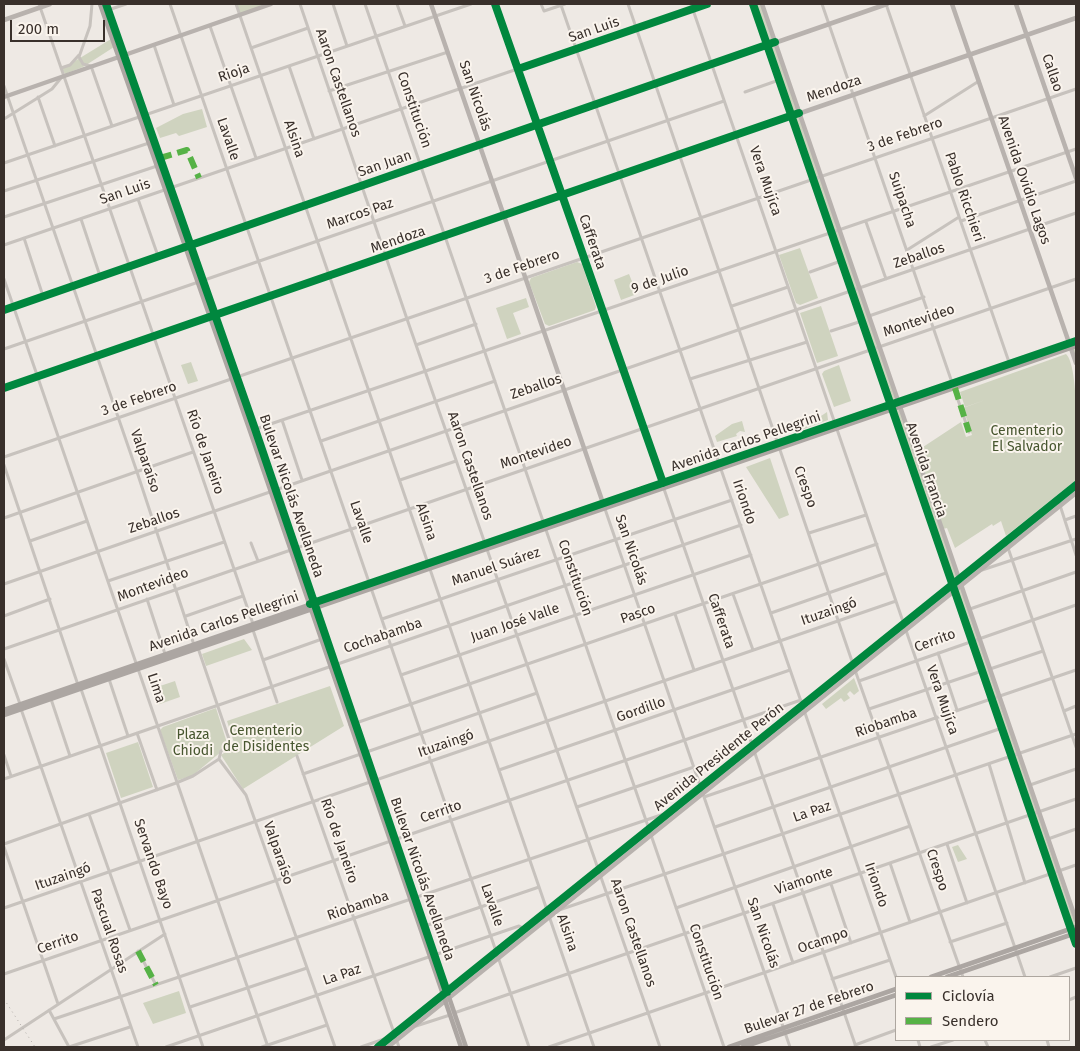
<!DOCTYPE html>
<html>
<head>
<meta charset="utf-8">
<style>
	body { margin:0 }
	#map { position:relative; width:1080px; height:1051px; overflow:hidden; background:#eee9e4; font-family:"Fira Sans",sans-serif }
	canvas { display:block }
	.frame { position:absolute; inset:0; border:5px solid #39302b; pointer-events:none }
	.legend { position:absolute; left:895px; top:976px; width:175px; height:65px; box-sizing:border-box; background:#faf4ed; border:1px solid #ada69f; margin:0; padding:6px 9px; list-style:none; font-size:15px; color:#39302b }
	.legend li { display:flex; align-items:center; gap:10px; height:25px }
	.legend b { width:25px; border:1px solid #ada69f }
	.scale { position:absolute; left:10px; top:20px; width:95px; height:22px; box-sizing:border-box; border:2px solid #39302b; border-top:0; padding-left:6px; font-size:15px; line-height:18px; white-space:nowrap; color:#39302b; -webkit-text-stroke:4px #faf4ed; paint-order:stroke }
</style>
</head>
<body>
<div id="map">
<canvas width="1080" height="1051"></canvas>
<div class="frame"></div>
<ul class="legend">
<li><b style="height:6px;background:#00873e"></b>Ciclovía</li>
<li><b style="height:6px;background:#56b246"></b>Sendero</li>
</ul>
<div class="scale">200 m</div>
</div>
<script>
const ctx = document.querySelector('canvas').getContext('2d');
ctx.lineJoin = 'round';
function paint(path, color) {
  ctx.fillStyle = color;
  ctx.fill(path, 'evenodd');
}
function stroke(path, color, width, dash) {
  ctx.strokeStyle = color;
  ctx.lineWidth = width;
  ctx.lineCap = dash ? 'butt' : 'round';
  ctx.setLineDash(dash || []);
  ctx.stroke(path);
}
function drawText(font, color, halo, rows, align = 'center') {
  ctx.font = font + ' "Fira Sans",sans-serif';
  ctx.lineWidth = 4;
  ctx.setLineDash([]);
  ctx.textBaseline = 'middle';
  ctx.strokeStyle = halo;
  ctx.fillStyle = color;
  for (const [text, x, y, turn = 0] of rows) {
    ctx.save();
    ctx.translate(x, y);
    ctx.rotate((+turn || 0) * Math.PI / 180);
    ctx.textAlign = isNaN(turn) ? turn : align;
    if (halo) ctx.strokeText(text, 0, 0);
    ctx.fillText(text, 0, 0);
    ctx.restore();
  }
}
paint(new Path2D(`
	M236,4H271L240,14Z
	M753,4H762L898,402L1076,341V363L1071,349L900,407L1076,920V944L892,410L4,715V710L890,405Z
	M111,39L114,47L83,67L65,74L62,69Z
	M202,109L207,127L179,136L176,133L160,138L156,128L183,114Z
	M800,248L818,298L800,305L796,303L779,255Z
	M577,262L582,264L596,307L595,310L549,326L545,324L529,282L531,278Z
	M629,274L637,294L621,300L614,280Z
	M526,298L529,307L513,313L521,334L507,339L496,308Z
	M821,306L838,356L817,363L800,313Z
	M1066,354C1080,367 1076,457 1076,480L1006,536L1001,521L993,526L992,524L955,548L947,528L943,529L917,451L961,422L966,437L972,435L963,408L985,400L965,407L960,392Z
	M191,362L198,381L188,384L181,365Z
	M839,365L851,401L834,407L822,374L824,371Z
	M827,412L828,420L801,430H800Z
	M742,421L745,432L740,431L736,434L737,436L717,442L715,436L732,424Z
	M770,458L789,515L779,519L746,467Z
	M244,639L252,650L206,666L202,654Z
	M854,678L859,691L854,695L850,691L847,694L850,698L844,702L841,698L826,709L822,704Z
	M175,681L180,697L157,705L151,689Z
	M330,686L344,726L243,789L221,755L235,746L227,721Z
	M216,708L228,746L192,776L178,780L160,730L163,727Z
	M138,742L153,787L121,798L106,753Z
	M958,845L967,859L958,862L952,847Z
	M179,991L186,1013L153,1024L143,1003Z`), '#cfd3bf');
stroke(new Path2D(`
	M39,4L253,624
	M92,4L90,26L79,57L83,64L91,66L112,126
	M170,4L529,1047
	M236,4L594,1047
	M300,4L407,319L660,1047
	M333,4L347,46
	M365,4L724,1047
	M397,4L405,26
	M541,4L544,11L565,4
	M628,4L855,670L963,977
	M691,4L1025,977
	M822,4L969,432
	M886,4L1010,365
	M561,5L896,977
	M108,10L126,4
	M210,26L256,158
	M154,45L174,105
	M251,48L308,28
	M289,66L314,139
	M61,68L70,65L79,55
	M4,86L137,472L194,645
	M329,91L448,52
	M745,92L779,80
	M38,97L55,146
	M924,116L979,81
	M4,119L52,89L61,78
	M4,163L471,4
	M4,191L149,143
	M138,199L158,256
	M4,217L157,166
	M81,219L100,276
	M961,221L1076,181
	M866,222L886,279
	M24,238L43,296
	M4,245L707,4
	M907,250L959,217
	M810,272L841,261
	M4,279L268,1047
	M732,306L788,287
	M869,316L924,297
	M831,331L862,321
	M416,345L476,324
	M4,349L724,101
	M690,379L807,342
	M282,420L302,480
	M250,431L1076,149
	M321,441L495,381
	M4,457L1076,89
	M4,465L78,685
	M400,480L456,461
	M664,489L856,1047
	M1058,499L1076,555
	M605,509L790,1047
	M4,518L193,452
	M1065,520L1076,516
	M809,533L866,515
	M30,541L87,521
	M1006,542L1076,747
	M251,543L258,561
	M982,570L1076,539
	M108,581L224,542
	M4,584L1076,213
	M733,594L753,650
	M147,599L165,654
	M970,609L1076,572
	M771,613L886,573
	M675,614L694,670
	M4,616L50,599
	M186,616L243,596
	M382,619L732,500
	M253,630L277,702
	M198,648L231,745L221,751L219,759L246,795L335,1047
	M4,649L1076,279
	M938,653L957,710
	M4,659L20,704
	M263,660L322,639
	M990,669L1043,651
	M401,675L751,555
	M109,679L128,736
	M859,681L1076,605
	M81,689L203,1047
	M51,699L70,756
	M21,709L138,1047
	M869,709L982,671
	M1064,711L1076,706
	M350,725L877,544
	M137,733L157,790
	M4,755L11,776
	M297,756L399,1047
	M989,764L1025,883
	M499,770L790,670
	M303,774L537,693
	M4,779L741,525
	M1030,785L1076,769
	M704,797L1076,670
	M577,807L694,767
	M89,814L130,930
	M715,827L1002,728
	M1048,839L1076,829
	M4,844L176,783L193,776L219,759
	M947,844L967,903
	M4,847L58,1004
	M890,863L910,922
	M831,884L851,943
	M773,904L793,963
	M4,908L896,601
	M676,908L910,826
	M559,910L1076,734
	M425,926L539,887
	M950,942L1007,923
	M138,951L156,985
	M4,974L801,700
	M1050,977L1076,968
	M832,979L890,960
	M1069,1000L1076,997
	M190,1007L307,968
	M49,1010L69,1047
	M454,1013L1076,799
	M54,1019L667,813
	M416,1026L450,1015
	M4,1040L165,934
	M918,1040L920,1047
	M985,1040L988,1047
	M1047,1040L1049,1047
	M855,1045L896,1030
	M69,1047L130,1027
	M166,1047L519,926L525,929
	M262,1047L327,1025
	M361,1047L387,1038
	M549,1047L1076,865
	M931,1047L953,1040`), '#c7c2bd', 3);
stroke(new Path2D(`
	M431,4L604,506
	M495,4L663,485
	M753,4L1076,944
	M762,4L1076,920
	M952,4L1076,363
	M1016,4L1076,178
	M4,20L50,4
	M4,97L271,4
	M4,310L887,4
	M4,388L1076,18
	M378,1047L1076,485
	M388,1047L1076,493`), '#b8b2ae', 4.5);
stroke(new Path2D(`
	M100,4L250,431L461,1047
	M106,4L255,429L466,1047
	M4,710L1076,341
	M4,715L1076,346
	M931,977L1076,927
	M947,977L1076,933
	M729,1047L896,989
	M743,1047L896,995`), '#aca6a2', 4.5);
stroke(new Path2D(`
	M4,999L35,1047`), '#afaba7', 1, [1, 4]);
stroke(new Path2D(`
	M160,158L187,150L199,178
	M955,388L969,432
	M138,951L156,985`), '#56b246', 6, [12, 6]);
stroke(new Path2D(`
	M106,4L255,429L447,992
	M495,4L663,483
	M753,4L1076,944
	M518,69L707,4
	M4,310L775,42
	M4,388L799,113
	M310,604L1076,341
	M378,1047L1076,485`), '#00873e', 8);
drawText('14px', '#39302b', '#faf4ed', [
	["San Luis",594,30,-19],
	["Rioja",234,73,-19],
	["Callao",1052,73,71],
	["Aaron Castellanos",338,83,71],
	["Mendoza",834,89,-19],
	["San Nicolás",475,96,71],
	["Constitución",414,110,71],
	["3 de Febrero",905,135,-19],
	["Lavalle",228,139,71],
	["Alsina",294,139,71],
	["San Juan",385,164,-19],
	["Avenida Ovidio Lagos",1024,180,71],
	["Vera Mujíca",765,181,71],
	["San Luis",125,192,-19],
	["Pablo Ricchieri",964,197,71],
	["Suipacha",902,200,71],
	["Marcos Paz",360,214,-19],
	["Mendoza",398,240,-19],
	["Cafferata",592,242,71],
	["Zeballos",919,256,-19],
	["3 de Febrero",522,267,-19],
	["9 de Julio",660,280,-19],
	["Montevideo",919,321,-19],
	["Zeballos",536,387,-19],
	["3 de Febrero",139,399,-19],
	["Avenida Carlos Pellegrini",746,442,-19],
	["Río de Janeiro",205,452,71],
	["Montevideo",536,453,-19],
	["Valparaíso",145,461,71],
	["Aaron Castellanos",470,466,71],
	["Avenida Francia",926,470,71],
	["Crespo",805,487,70],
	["Bulevar Nicolás Avellaneda",291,496,71],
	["Iriondo",744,502,71],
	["Zeballos",154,521,-19],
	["Lavalle",361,522,71],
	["Alsina",426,522,71],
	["San Nicolás",631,550,71],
	["Manuel Suárez",496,567,-19],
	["Constitución",575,578,71],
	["Montevideo",153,585,-20],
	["Ituzaingó",829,612,-19],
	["Pasco",638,614,-19],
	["Cafferata",721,621,71],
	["Avenida Carlos Pellegrini",224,622,-19],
	["Juan José Valle",515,623,-19],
	["Cochabamba",383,636,-19],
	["Cerrito",935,641,-20],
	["Lima",156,688,72],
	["Vera Mujíca",942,700,71],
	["Gordillo",641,710,-19],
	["Riobamba",886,723,-19],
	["Ituzaingó",446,744,-19],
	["Avenida Presidente Perón",719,757,-39],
	["Cerrito",441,812,-19],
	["La Paz",812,812,-19],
	["Río de Janeiro",339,841,71],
	["Valparaíso",278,853,71],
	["Servando Bayo",153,864,71],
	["Crespo",937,870,72],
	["Ituzaingó",63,877,-19],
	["Bulevar Nicolás Avellaneda",422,879,71],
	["Viamonte",804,881,-19],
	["Iriondo",876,885,71],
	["Lavalle",492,905,71],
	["Riobamba",358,906,-19],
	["Pascual Rosas",109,931,71],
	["Alsina",567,933,71],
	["Aaron Castellanos",633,933,71],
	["San Nicolás",763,933,71],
	["Ocampo",823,941,-19],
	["Cerrito",58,943,-19],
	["Constitución",706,962,71],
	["La Paz",342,975,-19],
	["Bulevar 27 de Febrero",809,1008,-19]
]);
drawText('14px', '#47562f', '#faf4ed', [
	["Cementerio",1027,431],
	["El Salvador",1027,447],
	["Cementerio",266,731],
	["de Disidentes",266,747],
	["Plaza",193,735],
	["Chiodi",193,751]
]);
</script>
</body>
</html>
